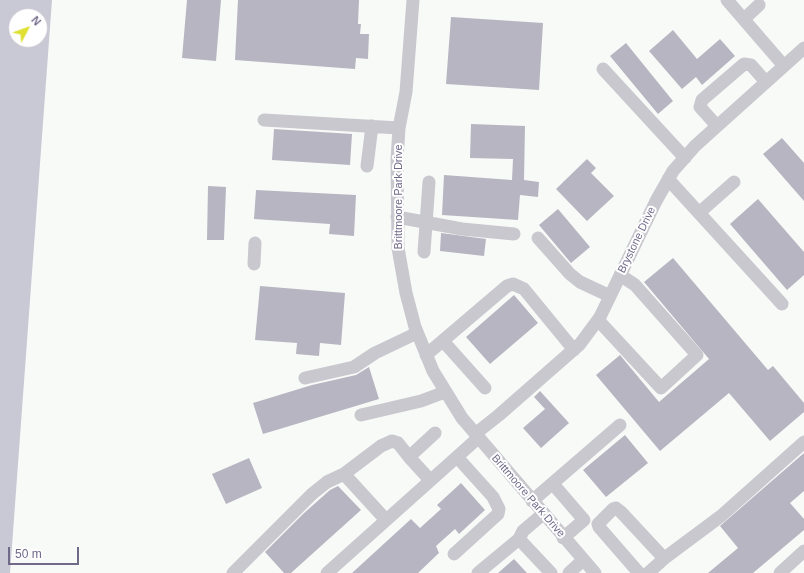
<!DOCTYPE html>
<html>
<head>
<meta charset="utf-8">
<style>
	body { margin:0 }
	#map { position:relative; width:804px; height:573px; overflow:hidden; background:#f8faf8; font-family:Arial,sans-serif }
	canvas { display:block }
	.north { position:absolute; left:8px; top:8px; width:40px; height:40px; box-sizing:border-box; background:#fff; border:1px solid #c6c3cf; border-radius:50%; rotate:49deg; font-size:11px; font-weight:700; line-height:16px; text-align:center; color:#706988 }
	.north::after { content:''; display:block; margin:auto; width:14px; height:18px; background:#dfe031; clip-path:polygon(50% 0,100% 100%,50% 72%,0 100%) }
	.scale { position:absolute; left:8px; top:547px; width:71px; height:18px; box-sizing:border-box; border:2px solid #706988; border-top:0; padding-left:5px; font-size:12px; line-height:14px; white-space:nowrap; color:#706988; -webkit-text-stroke:3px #fff; paint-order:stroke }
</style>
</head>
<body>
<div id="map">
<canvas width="804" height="573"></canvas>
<div class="north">N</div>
<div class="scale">50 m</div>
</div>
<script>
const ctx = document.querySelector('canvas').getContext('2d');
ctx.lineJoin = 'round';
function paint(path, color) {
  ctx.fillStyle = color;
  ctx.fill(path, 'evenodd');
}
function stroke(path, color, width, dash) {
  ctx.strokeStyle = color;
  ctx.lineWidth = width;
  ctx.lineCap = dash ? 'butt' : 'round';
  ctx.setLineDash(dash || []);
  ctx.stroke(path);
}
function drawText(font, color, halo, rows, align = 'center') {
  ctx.font = font + ' Arial,sans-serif';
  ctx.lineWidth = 4;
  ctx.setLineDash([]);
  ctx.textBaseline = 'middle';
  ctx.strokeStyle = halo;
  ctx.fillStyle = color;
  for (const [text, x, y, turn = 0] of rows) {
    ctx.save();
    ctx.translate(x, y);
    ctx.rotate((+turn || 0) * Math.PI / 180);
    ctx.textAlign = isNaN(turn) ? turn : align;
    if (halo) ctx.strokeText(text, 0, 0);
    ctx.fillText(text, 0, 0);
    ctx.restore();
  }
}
paint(new Path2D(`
	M0,0H52L10,573H0ZM16,16H40V40H16Z`), '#c9c9d5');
paint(new Path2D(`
	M187,0H221L216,61L182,58Z
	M238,0H359L358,24H361L360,34H369L368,59L356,58L355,69L235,60Z
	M451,17L543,23L539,90L446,84Z
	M673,30L697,59L720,39L735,56L702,85L696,77L682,89L649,51Z
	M626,43L673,101L658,114L610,56Z
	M471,124L525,126L524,180L539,182L538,197L520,195L518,220L442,215L444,175L512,180L513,159L470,158Z
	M274,129L352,134L350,165L272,160Z
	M782,138L804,163V201L763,154Z
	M587,159L596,168L591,173L614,196L587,221L556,189Z
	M208,186L226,187L224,240H207Z
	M256,190L356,195L354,236L329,234L330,224L254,219Z
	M758,199L804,252V275L787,290L730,224Z
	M558,209L590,247L571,263L539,225Z
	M441,233L486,239L484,256L440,251Z
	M673,258L768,370L773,366L804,403V412L770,441L729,393L660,451L596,375L620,355L659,402L709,359L644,282Z
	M260,286L345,293L341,345L320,343L319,356L296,354L297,343L255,340Z
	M514,295L538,323L490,364L466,337Z
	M369,367L379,399L263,434L253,403L312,385L356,375Z
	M540,391L569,423L541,448L523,428L545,409L534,397Z
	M625,435L648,463L606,497L583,470Z
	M804,453V491L790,503L804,519V530L753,573H708L738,548L720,526Z
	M249,458L262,488L226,504L212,474Z
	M461,483L485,510L459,534L455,529L436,546L439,553L418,573H352L411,519L420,528L441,509L437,505Z
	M338,486L361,510L291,573H284L265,552L303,514L330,490Z
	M514,559L527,573H498Z`), '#b7b5c1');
stroke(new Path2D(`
	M413,0L406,92L399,128L397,160L398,248L406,293L415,327L433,371L462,418L595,573
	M727,0L784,66
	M744,19L759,5
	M603,69L685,158
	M264,120L399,128
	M717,126L700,107L702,100L744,64L751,65L766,82
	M367,166L372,126
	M668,179L782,304
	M700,212L734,182
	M397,217L462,229L514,234
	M538,238L570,274L580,282L610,296
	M424,252L429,182
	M254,264L255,243
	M598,320L661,388L697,355L635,285L620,275
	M443,341L485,388
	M426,355L507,286L513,284L524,289L574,350
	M305,378L354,367L375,353L417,333
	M361,415L421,401L445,392
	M475,434L499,415L580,344L600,317L656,201L673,171L695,146L804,48
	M344,474L381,446L392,441L398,443L409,457
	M430,480L409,457L435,433
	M553,484L584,520L563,538
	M532,501L620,425
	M543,514L523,531L519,539L551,573
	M454,554L498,514L499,509L493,497L457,457
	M233,573L312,494L327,482L344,474L386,520
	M327,573L478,438
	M478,573L519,539
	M569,573L583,560
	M639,573L599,527L598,524L613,509L616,508L621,512L661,555L666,557L721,516L804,442
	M648,573L666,557
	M780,573L804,551`), '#cac8cf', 13);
drawText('11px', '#706988', '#fff', [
	["Brittmoore Park Drive",399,197,-90],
	["Brystone Drive",637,240,-64],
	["Brittmoore Park Drive",528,496,49]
]);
</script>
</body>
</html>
